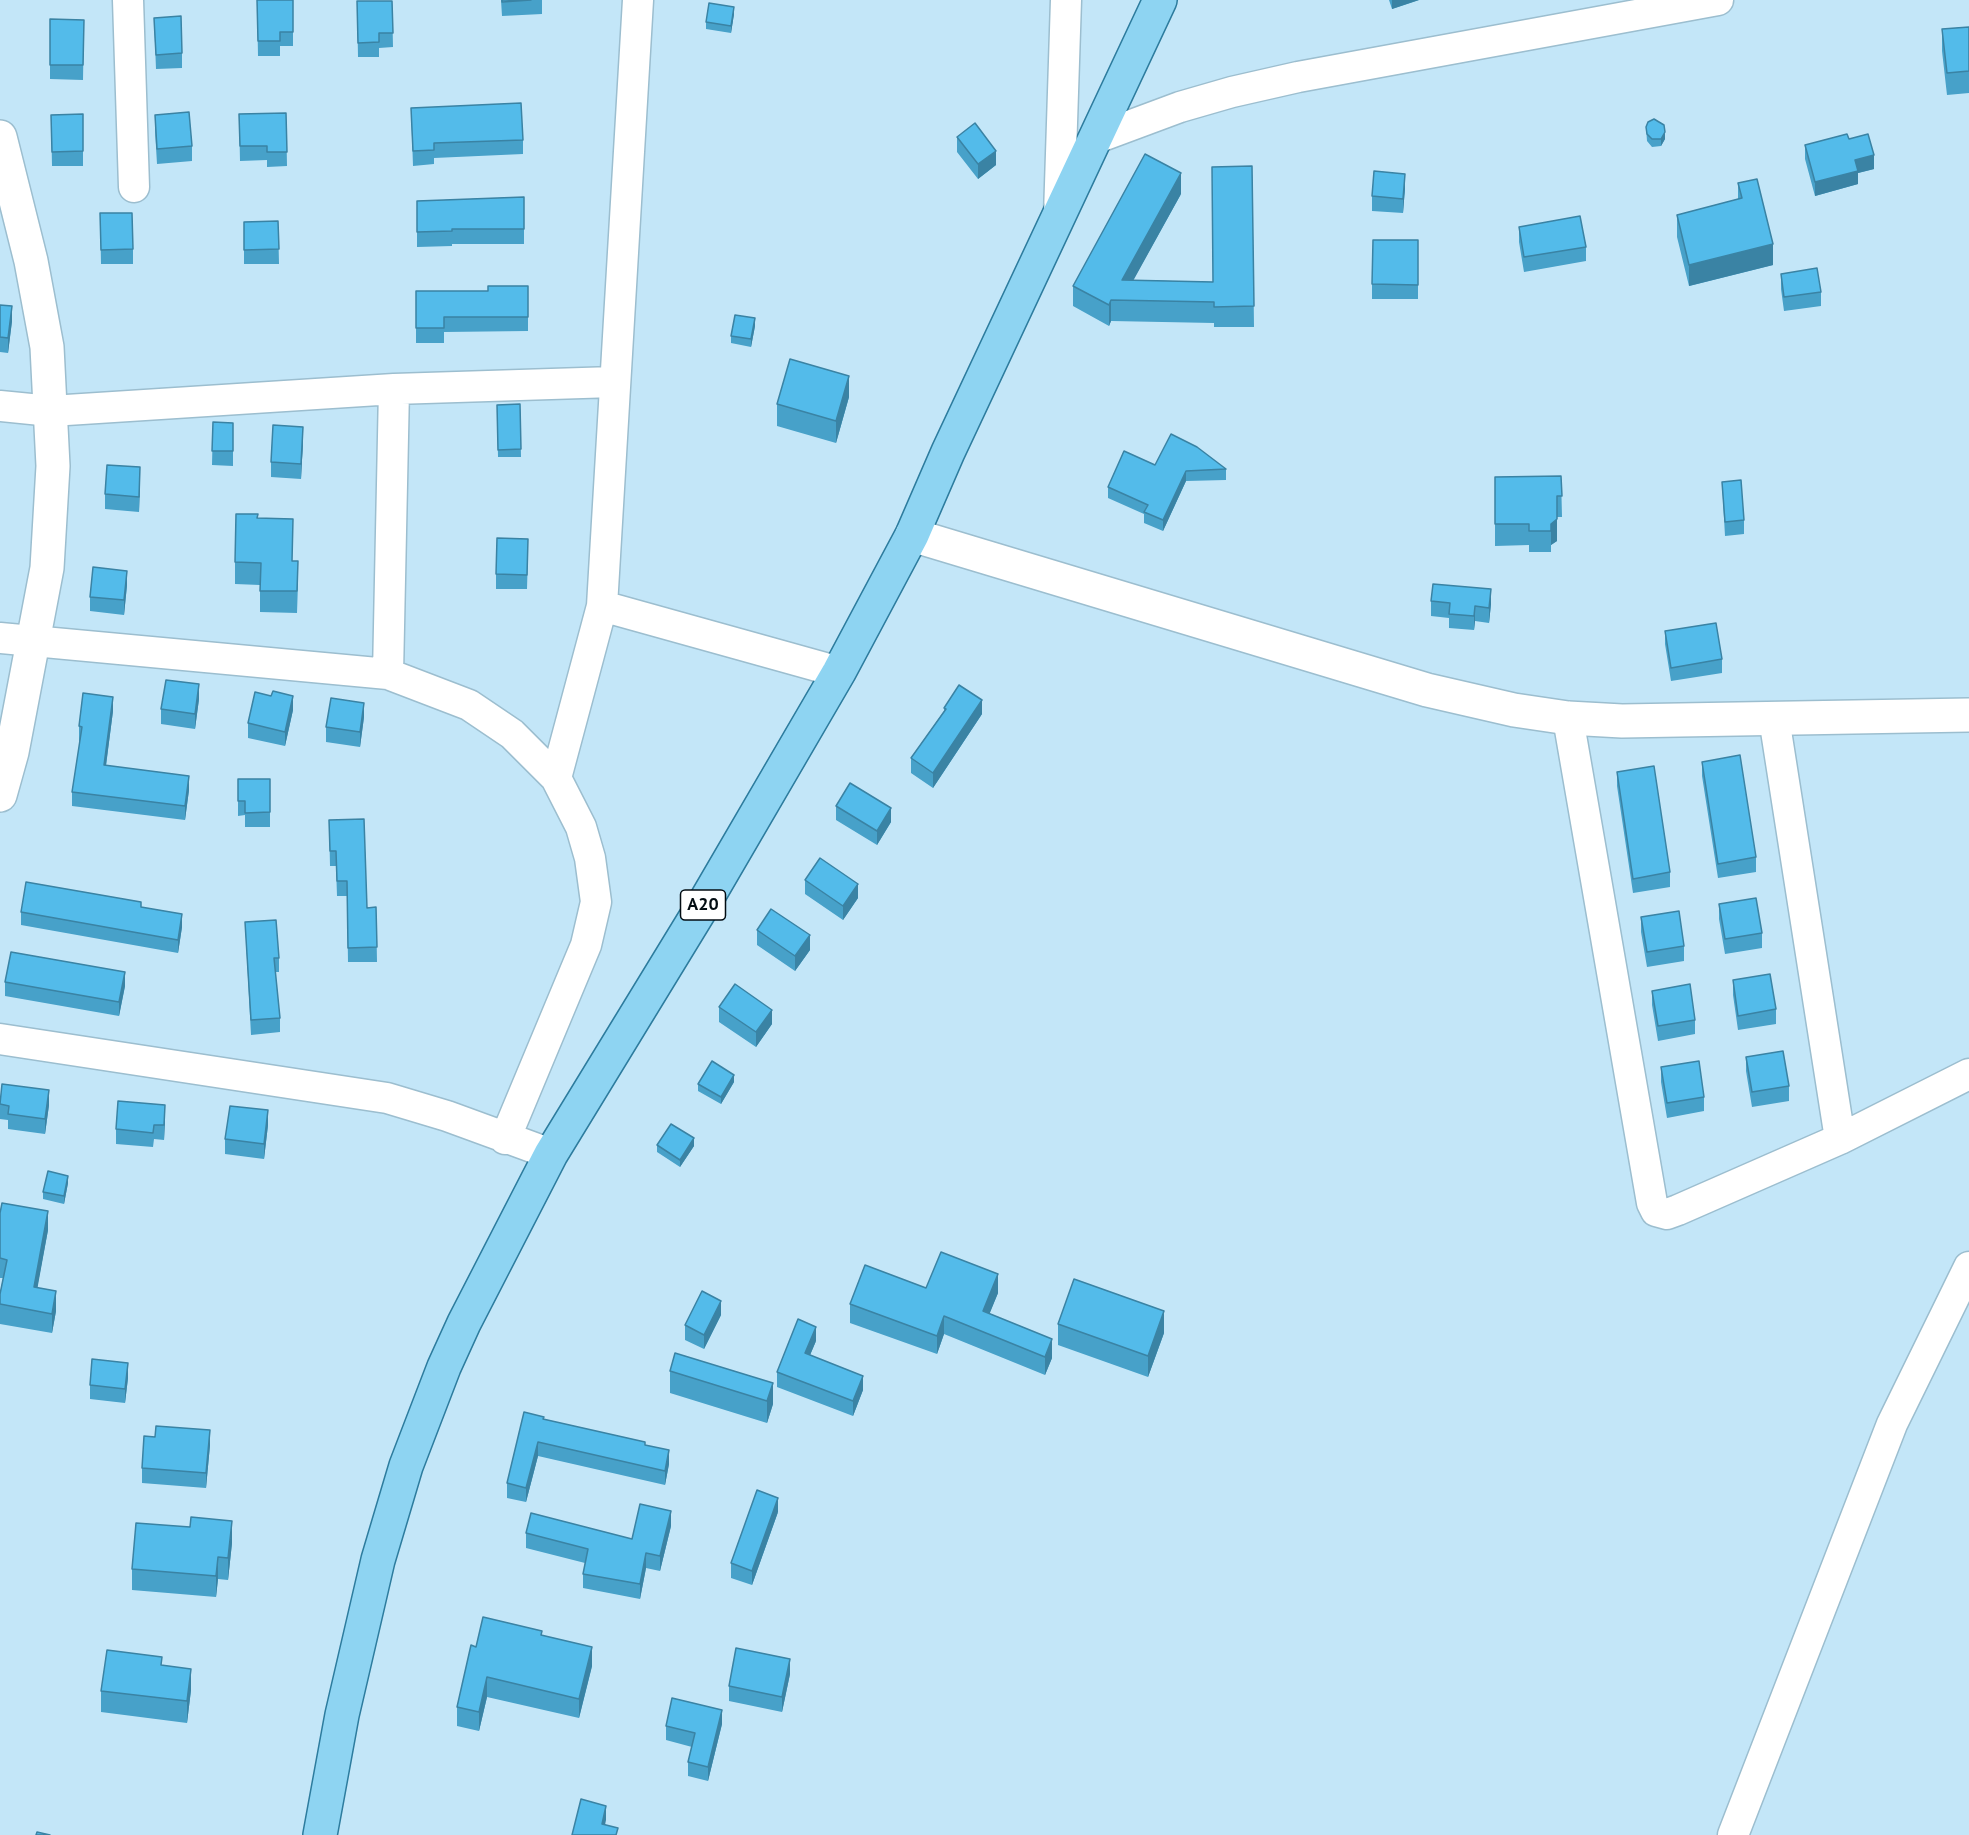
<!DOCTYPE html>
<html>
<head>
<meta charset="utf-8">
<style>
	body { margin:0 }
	canvas { display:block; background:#c3e6f8 }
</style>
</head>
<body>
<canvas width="1969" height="1835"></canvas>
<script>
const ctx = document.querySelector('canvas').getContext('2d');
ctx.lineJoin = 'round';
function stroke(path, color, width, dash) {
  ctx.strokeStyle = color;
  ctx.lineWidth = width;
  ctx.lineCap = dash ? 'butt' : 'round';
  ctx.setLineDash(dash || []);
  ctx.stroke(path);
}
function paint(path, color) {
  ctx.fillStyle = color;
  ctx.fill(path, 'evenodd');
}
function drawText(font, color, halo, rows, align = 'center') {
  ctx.font = font + ' "PT Sans",sans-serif';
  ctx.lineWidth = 6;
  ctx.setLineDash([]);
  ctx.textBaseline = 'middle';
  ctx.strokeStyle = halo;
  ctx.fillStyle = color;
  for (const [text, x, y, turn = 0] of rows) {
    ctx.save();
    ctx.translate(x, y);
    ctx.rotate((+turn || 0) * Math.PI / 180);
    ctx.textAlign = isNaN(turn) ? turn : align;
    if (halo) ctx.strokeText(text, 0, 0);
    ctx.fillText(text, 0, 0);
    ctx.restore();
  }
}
const minor = new Path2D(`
	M128,0L134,187
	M1094,139L1180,107L1232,92L1298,77L1718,0
	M1059,215L1066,0
	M0,406L51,411L394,389L614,382
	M602,606L839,672
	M0,638L388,674L469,705L512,734L556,778
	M388,674L394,389
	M1568,718L1652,1203L1656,1211L1667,1214L1678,1210L1840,1139L1969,1074
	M1774,718L1840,1139
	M0,1039L387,1098L447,1116L551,1154
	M505,1139L586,945L596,902L590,858L581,827L556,778L602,606L638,0
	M1733,1835L1892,1424L1969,1267`);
const tertiary = new Path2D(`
	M0,137L31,261L47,347L53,466L47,568L12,752L0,795
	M912,535L1427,690L1514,710L1568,718L1622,721L1969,715`);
const primary = new Path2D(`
	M320,1835L342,1715L378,1560L406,1466L444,1367L464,1323L551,1154L702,907L839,672L912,535L948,452L1160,0`);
stroke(minor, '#9cbecf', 33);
stroke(tertiary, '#9cbecf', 36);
stroke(primary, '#2d7c9e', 36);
stroke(minor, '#fff', 30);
stroke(tertiary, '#fff', 33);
stroke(primary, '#8ed4f2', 33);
paint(new Path2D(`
	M257,0H293V46H280V56H258Z
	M501,0H542V14L502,16Z
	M1389,0H1419L1392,9Z
	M357,1H392L393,47L379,48V57H358Z
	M734,14L731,33L706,29V22Z
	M154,18L182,53V68L156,69Z
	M50,19L84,20L83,80L50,79Z
	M1969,27V93L1947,95L1942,51V29Z
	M411,108L523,140V154L434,158V164L413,166Z
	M286,113L287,166L267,167V160L240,161L239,114Z
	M83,114V166H52L51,115Z
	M155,115L192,146V161L157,164L155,130Z
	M1646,127L1665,139L1661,146L1652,147L1647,141Z
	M957,137L996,165L978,179L957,152Z
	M1849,139L1874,169L1858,173V184L1815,196L1805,159V145Z
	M1252,166L1254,327H1214V323L1111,321L1109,326L1073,306V286L1181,194L1133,280L1213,282Z
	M1738,183L1773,265L1689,286L1677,237V215L1738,199Z
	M1405,188L1403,213L1372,211V196Z
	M524,197V244H452V246L417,247V201Z
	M100,213L133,249V264H101Z
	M278,221L279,264H244V222Z
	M1519,227L1586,247V261L1524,272L1519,242Z
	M1418,240V299H1372V284Z
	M1781,274L1821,292V306L1784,311L1781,289Z
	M528,286V331L444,332V343H416V291H488Z
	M0,305L12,321L8,353L0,352Z
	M755,326L751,347L731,343V336Z
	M849,397L836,443L777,426V404Z
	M520,404L521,457H498L497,405Z
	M213,422L233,423V466L212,465Z
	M303,441L301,479L271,477V462Z
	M1155,465L1226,469V480L1186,481L1163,531L1144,523V514L1108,498V487Z
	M1561,476L1562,517H1557V541L1551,545V552H1529V545L1495,546V477Z
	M140,481L139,512L105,509V494Z
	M1722,482L1744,520V534L1725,536Z
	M258,518L292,561L298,583L297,613L260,612V585L235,584V562Z
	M528,553L527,589H496V574Z
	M127,585L124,615L90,611V597Z
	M1431,601L1491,604L1489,623L1475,621L1474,630L1449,628V618L1431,616Z
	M1665,631L1722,659V673L1671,681L1665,644Z
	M271,696L293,710L285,746L248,738V723Z
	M199,699L195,729L161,724V709Z
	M944,708L982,714L933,788L911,773V758L944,711Z
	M113,711L106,766L189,790L185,820L72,806V792L80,741H79V726Z
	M364,717L360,747L326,742V727Z
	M1702,762L1756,857V872L1718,878L1702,776Z
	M1617,772L1670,872V887L1633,893L1617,786Z
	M238,779H270V827H245V815L238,816Z
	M836,806L891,822L877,845L836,820Z
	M329,820L367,908L376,907L377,962H348L347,896H337L336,866H330Z
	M805,880L858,898L843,920L805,894Z
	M1719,904L1762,933V948L1725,954L1719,919Z
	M141,907L182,927L178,953L21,925V912Z
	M1641,917L1684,946V961L1647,967L1641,932Z
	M245,922L279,958V972H275L280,1018V1032L251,1035Z
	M757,930L810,950L795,971L757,945Z
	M1733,980L1776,1009V1024L1738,1030L1733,995Z
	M5,982L125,986L119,1016L5,996Z
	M1652,991L1695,1020V1034L1658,1041L1652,1005Z
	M719,1007L772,1024L756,1047L719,1022Z
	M1746,1057L1789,1086V1101L1752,1107L1746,1071Z
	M1661,1067L1704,1097V1111L1667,1118L1661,1082Z
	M734,1082L721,1104L698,1091V1084Z
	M0,1098L49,1105L45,1134L8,1129V1120L0,1119Z
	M165,1119L164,1140L154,1139L153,1147L116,1144V1129Z
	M268,1125L264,1159L225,1154V1139Z
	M657,1145L694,1146L680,1167L657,1152Z
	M68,1183L64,1204L43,1199V1192Z
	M0,1213L48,1230L37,1288L56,1311L52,1333L0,1324V1294L3,1278H0Z
	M926,1288L998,1293L989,1314L1052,1358L1045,1375L944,1334L937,1354L850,1323V1304Z
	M721,1315L704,1349L685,1340V1325Z
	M1058,1324L1164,1333L1148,1377L1058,1345Z
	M816,1341L810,1355L863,1390L853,1416L777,1387V1372Z
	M675,1353L773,1404L767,1423L670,1393V1371Z
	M128,1378L125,1403L90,1399V1385Z
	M544,1419L645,1445L669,1464L665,1485L538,1456L526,1502L507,1498V1483Z
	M155,1437L210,1445L206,1488L142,1483V1468Z
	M778,1512L752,1585L731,1578V1563Z
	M671,1526L660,1571L646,1568L640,1599L583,1588V1574L585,1563L526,1548V1533L632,1539Z
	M232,1543L228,1580L218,1579L216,1597L132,1590V1569Z
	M542,1635L592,1666L579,1718L487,1697L479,1731L457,1726V1707L476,1647Z
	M790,1674L782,1712L729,1701V1686Z
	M191,1690L187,1723L101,1712V1691Z
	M722,1724L708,1781L688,1776V1762L692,1747L666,1740V1726Z`), '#47a1c9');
paint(new Path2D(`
	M1392,0H1419L1392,9Z
	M734,7V14L731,33V26Z
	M1665,132V139L1661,146V139Z
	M996,151V165L978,179V164Z
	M1874,155V169L1858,173V184L1815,196V182L1855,160Z
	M1181,173V194L1122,301V280Z
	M1405,174V188L1403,213V199Z
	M1773,244V265L1689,286V265Z
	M1111,300V321L1109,326V305Z
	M12,306V321L8,353V338Z
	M755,318V326L751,347V339Z
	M849,376V397L836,443V421Z
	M303,427V441L301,479V464Z
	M140,467V481L139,512V497Z
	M1186,471V481L1163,531V520Z
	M1557,519V541L1551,545V524Z
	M127,571V585L124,615V600Z
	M1491,589V604L1489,623V608Z
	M1475,606V621L1474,630V616Z
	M199,684V699L195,729V714Z
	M293,696V710L285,746V732Z
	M113,697V711L104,780V765Z
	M982,700V714L933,788V773Z
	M364,703V717L360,747V732Z
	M189,776V790L185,820V806Z
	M891,808V822L877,845V831Z
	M858,884V898L843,920V906Z
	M182,914V927L178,953V940Z
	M810,935V950L795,971V956Z
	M125,972V986L119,1016V1002Z
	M772,1010V1024L756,1047V1032Z
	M734,1075V1082L721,1104V1097Z
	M49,1090V1105L45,1134V1119Z
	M165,1105V1119L164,1140V1125Z
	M268,1110V1125L264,1159V1144Z
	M694,1138V1146L680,1167V1160Z
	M68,1176V1183L64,1204V1196Z
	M48,1211V1230L34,1307V1287Z
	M998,1274V1293L983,1330V1311Z
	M56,1291V1311L52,1333V1314Z
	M721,1301V1315L704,1349V1335Z
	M1164,1311V1333L1148,1377V1356Z
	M944,1316V1334L937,1354V1336Z
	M816,1327V1341L805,1367V1353Z
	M1052,1339V1358L1045,1375V1357Z
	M128,1363V1378L125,1403V1389Z
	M863,1376V1390L853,1416V1401Z
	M773,1383V1404L767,1423V1401Z
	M210,1430V1445L206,1488V1473Z
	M538,1442V1456L526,1502V1488Z
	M669,1450V1464L665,1485V1471Z
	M778,1498V1512L752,1585V1571Z
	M671,1511V1526L660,1571V1556Z
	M232,1521V1543L228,1580V1558Z
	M646,1553V1568L640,1599V1584Z
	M218,1557V1579L216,1597V1576Z
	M592,1647V1666L579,1718V1699Z
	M790,1659V1674L782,1712V1697Z
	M191,1669V1690L187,1723V1701Z
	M487,1677V1697L479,1731V1712Z
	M722,1710V1724L708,1781V1767Z
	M606,1806V1820L603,1835L602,1824Z`), '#3a83a4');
const building = new Path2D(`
	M257,0H293V32H280V41H258Z
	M502,0H531L502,2Z
	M357,1H392L393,33H379V42L358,43Z
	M709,3L734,7L731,26L706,22Z
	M181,16L182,53L156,55L154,18Z
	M50,19L84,20L83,65H50Z
	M1969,27V71L1947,73L1942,29Z
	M521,103L523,140L434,143V150L413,151L411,108Z
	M189,112L192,146L157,149L155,115Z
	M286,113L287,152H267V146H240L239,114Z
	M83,114V151L52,152L51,115Z
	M1654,119L1664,125L1665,132L1661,139H1652L1647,134L1646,127L1648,122Z
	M975,123L996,151L978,164L957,137Z
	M1847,134L1849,139L1868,134L1874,155L1855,160L1858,171L1815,182L1805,145Z
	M1145,154L1181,173L1122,280L1213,282L1212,167L1252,166L1254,306L1214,307V302L1111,300L1109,305L1073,286Z
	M1374,171L1405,174L1403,199L1372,196Z
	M1757,179L1773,244L1689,265L1677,215L1742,198L1738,183Z
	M524,197V229H452V231L417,232V201Z
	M100,213H132L133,249L101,250Z
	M1580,216L1586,247L1524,257L1519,227Z
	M278,221L279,249L244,250V222Z
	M1373,240H1418V285L1372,284Z
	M1817,268L1821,292L1784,297L1781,274Z
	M488,286H528V317H444V328H416V291H488Z
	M0,305L12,306L8,338L0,337Z
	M735,315L755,318L751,339L731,336Z
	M790,359L849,376L836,421L777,404Z
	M520,404L521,449L498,450L497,405Z
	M213,422L233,423V451H212Z
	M273,425L303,427L301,464L271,462Z
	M1171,434L1197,447L1226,469L1186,471L1163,520L1144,512L1148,505L1108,487L1124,451L1155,465Z
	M107,465L140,467L139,497L105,494Z
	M1561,476L1562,496H1557V519L1551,524V531H1529V524H1495V477Z
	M1741,480L1744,520L1725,522L1722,482Z
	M236,514H258L257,518L293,519L292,561H298L297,591H260L261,563L235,562Z
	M497,538L528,539L527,575L496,574Z
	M93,567L127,571L124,600L90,597Z
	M1433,584L1491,589L1489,608L1475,606L1474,616L1449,614L1450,603L1431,601Z
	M1716,623L1722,659L1671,668L1665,631Z
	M166,680L199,684L195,714L161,709Z
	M959,685L982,700L933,773L911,758L946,709L944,708Z
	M273,691L293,696L285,732L248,723L255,692L271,696Z
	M83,693L113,697L104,765L189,776L185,806L72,792L82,727L79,726Z
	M331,698L364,703L360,732L326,727Z
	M1740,755L1756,857L1718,864L1702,762Z
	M1654,766L1670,872L1633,879L1617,772Z
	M238,779H270V812L245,813V801H238Z
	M850,783L891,808L877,831L836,806Z
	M364,819L367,908L376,907L377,947L348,948L347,881H337L336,851H330L329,820Z
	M820,858L858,884L843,906L805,880Z
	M26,882L141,902V907L182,914L178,940L21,912Z
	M1756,898L1762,933L1725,939L1719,904Z
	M771,909L810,935L795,956L757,930Z
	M1679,911L1684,946L1647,952L1641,917Z
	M276,920L279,958H274L280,1018L251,1020L245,922Z
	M11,952L125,972L119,1002L5,982Z
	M1770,974L1776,1009L1738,1016L1733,980Z
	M735,984L772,1010L756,1032L719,1007Z
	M1690,984L1695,1020L1658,1026L1652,991Z
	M1783,1051L1789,1086L1752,1092L1746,1057Z
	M712,1061L734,1075L721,1097L698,1084Z
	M1699,1061L1704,1097L1667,1103L1661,1067Z
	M2,1084L49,1090L45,1119L8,1114L9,1106L0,1104Z
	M118,1101L165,1105L164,1125H154L153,1133L116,1129Z
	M230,1106L268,1110L264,1144L225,1139Z
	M671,1124L694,1138L680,1160L657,1145Z
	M48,1171L68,1176L64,1196L43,1192Z
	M2,1203L48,1211L34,1287L56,1291L52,1314L0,1304V1294L7,1260L0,1258V1213Z
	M941,1252L998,1274L983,1311L1052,1339L1045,1357L944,1316L937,1336L850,1304L865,1265L926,1288Z
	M1074,1279L1164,1311L1148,1356L1058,1324Z
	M702,1291L721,1301L704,1335L685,1325Z
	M798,1319L816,1327L805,1353L863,1376L853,1401L777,1372Z
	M675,1353L773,1383L767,1401L670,1371Z
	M92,1359L128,1363L125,1389L90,1385Z
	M524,1412L544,1417L543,1419L645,1442V1445L669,1450L665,1471L538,1442L526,1488L507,1483Z
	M156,1426L210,1430L206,1473L142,1468L144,1436L155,1437Z
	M757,1490L778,1498L752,1571L731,1563Z
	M640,1504L671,1511L660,1556L646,1553L640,1584L583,1574L588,1549L526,1533L531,1513L632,1539Z
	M191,1517L232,1521L228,1558L218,1557L216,1576L132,1569L136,1523L190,1527Z
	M483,1617L542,1631L541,1635L592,1647L579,1699L487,1677L479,1712L457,1707L471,1645L476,1647Z
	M736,1648L790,1659L782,1697L729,1686Z
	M107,1650L162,1657L161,1665L191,1669L187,1701L101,1691Z
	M672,1698L722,1710L708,1767L688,1762L695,1733L666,1726Z
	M581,1799L606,1806L602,1824L618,1828L616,1835H572Z
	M37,1832L50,1835H36Z`);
paint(building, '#53bbea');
stroke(building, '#3a83a4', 1.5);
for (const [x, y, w] of [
	[703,905,45]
]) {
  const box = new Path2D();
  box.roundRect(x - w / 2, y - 15, w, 30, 4.5);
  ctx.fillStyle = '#fff';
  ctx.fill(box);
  stroke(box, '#030d13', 1.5);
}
drawText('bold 18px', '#030d13', null, [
	["A20",703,905]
]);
</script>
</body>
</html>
